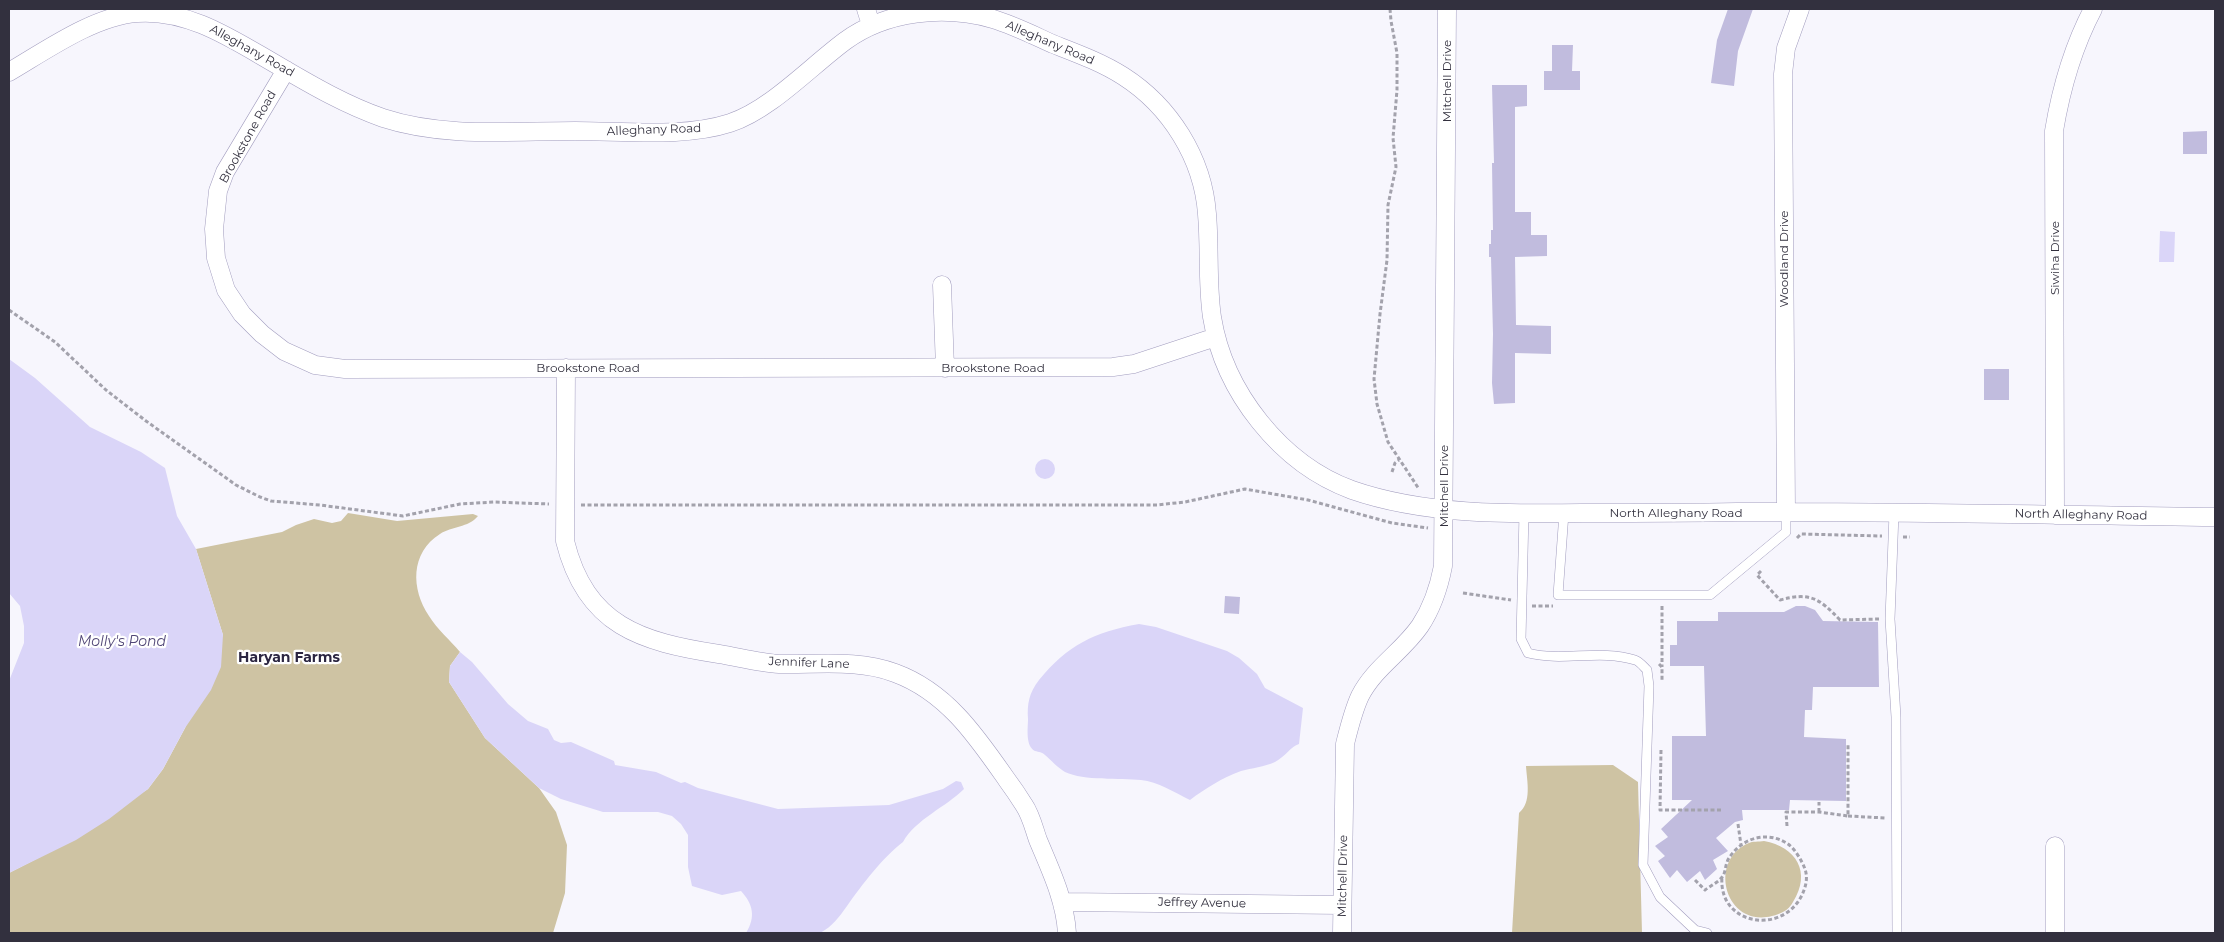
<!DOCTYPE html>
<html>
<head>
<meta charset="utf-8">
<style>
	body { margin:0 }
	#map { position:relative; width:2224px; height:942px; overflow:hidden; background:#f7f6fd; font-family:Montserrat,sans-serif }
	canvas { display:block }
	.frame { position:absolute; inset:0; border:10px solid #32303e; pointer-events:none }
</style>
</head>
<body>
<div id="map">
<canvas width="2224" height="942"></canvas>
<div class="frame"></div>
</div>
<script>
const ctx = document.querySelector('canvas').getContext('2d');
ctx.lineJoin = 'round';
function paint(path, color) {
  ctx.fillStyle = color;
  ctx.fill(path, 'evenodd');
}
function stroke(path, color, width, dash) {
  ctx.strokeStyle = color;
  ctx.lineWidth = width;
  ctx.lineCap = dash ? 'butt' : 'round';
  ctx.setLineDash(dash || []);
  ctx.stroke(path);
}
function drawText(font, color, halo, rows, align = 'center') {
  ctx.font = font + ' Montserrat,sans-serif';
  ctx.lineWidth = 4.5;
  ctx.setLineDash([]);
  ctx.textBaseline = 'middle';
  ctx.strokeStyle = halo;
  ctx.fillStyle = color;
  for (const [text, x, y, turn = 0] of rows) {
    ctx.save();
    ctx.translate(x, y);
    ctx.rotate((+turn || 0) * Math.PI / 180);
    ctx.textAlign = isNaN(turn) ? turn : align;
    if (halo) ctx.strokeText(text, 0, 0);
    ctx.fillText(text, 0, 0);
    ctx.restore();
  }
}
paint(new Path2D(`
	M348,513L397,521L473,514L478,516C468,528 452,526 440,534C410,553 411,589 429,616C437,629 450,640 460,652L450,666L449,682L485,738L539,788L556,812L567,845L565,893L553,933H9V873L40,857L148,789L163,769L185,728L223,635L196,549L282,532L296,525L314,519L332,523L341,521Z
	M1613,765L1638,782L1642,933H1512L1519,813C1532,802 1527,782 1526,766Z
	M1764,841C1796,847 1812,872 1793,902C1789,910 1781,914 1772,916C1725,928 1707,860 1749,843C1752,841 1759,842 1764,841Z`), '#cec3a3');
paint(new Path2D(`
	M2160,231L2175,232L2174,262H2159Z
	M9,359L35,378L90,427L141,452L165,468L177,516L196,549L223,635L221,667L211,690L185,728L163,769L148,789L109,819L76,840L9,873V681L24,643V626L20,606L9,593Z
	M1035 469a10 10 0 1 1 20 0a10 10 0 1 1-20 0Z
	M1139,624L1156,627L1227,651L1239,658L1257,674L1265,688L1303,708L1299,744C1291,746 1285,757 1275,762C1264,767 1252,768 1241,771C1222,778 1206,788 1190,800C1174,792 1158,782 1141,780C1120,778 1084,781 1065,772C1058,768 1051,760 1045,755C1042,752 1039,752 1035,751C1025,746 1028,728 1028,719C1027,704 1029,693 1039,680C1068,645 1094,632 1139,624Z
	M460,652L472,662L508,704L528,721L548,729L554,740L561,743L571,742L614,761L615,765L656,772L681,783L685,782L698,788L778,809L889,805L943,789L956,781L961,782L964,789C946,807 916,819 903,842C883,857 862,885 847,906C839,917 833,926 820,933H746C756,917 753,904 741,891L722,895L692,886L688,867V835L681,824L672,816L658,812H603L561,799L539,788L485,738L449,682L450,666Z`), '#dad5f8');
paint(new Path2D(`
	M1728,9H1753L1738,51L1734,86L1711,83L1717,40Z
	M1552,45H1573L1572,71H1580V90H1544V71H1552Z
	M1492,85H1527V106L1515,107V212H1531V235H1547V256L1515,257L1516,325L1551,326V354L1515,353V403L1494,404L1492,383L1493,334L1491,257H1489V244H1491V230H1493L1492,163H1494Z
	M2207,131V154H2183V132Z
	M1984,369H2009V400H1984Z
	M1225,596L1240,597L1239,614L1224,613Z
	M1796,606H1805L1815,610L1823,621L1878,622L1879,687H1813L1812,710H1805L1804,737L1846,739V801L1790,800L1789,810H1742L1743,820L1735,822L1716,838L1728,851L1713,860L1717,869L1705,880L1700,871L1687,882L1677,870L1670,878L1658,861L1665,856L1655,846L1668,837L1661,829L1692,800H1672V736H1706L1704,666H1670V645H1677V621H1718V612H1784Z`), '#c1bcde');
const lane = new Path2D(`
	M1524,513L1521,639L1528,653C1563,662 1600,649 1635,660C1639,661 1643,666 1647,670L1649,686L1643,865L1660,897L1695,930L1707,933
	M1564,513L1558,595H1710L1786,532V512
	M1894,513L1890,619L1896,717L1897,933`);
const street = new Path2D(`
	M866,9L871,25
	M286,70L225,172L218,191L214,229L216,258L226,290L242,314L262,334L284,351L315,365L345,369L1113,367L1134,364L1216,337
	M9,72C45,51 94,16 137,13C190,9 235,41 279,66C313,86 346,105 383,118C444,138 512,131 575,131C623,131 684,138 730,123C770,110 810,67 845,41C886,11 944,5 993,19C1013,25 1033,35 1053,44C1076,53 1101,62 1123,76C1170,106 1203,158 1207,214C1210,248 1207,284 1212,317C1224,392 1281,464 1352,490C1424,515 1507,514 1582,513C1634,513 1686,513 1737,512C1897,511 2056,515 2215,517
	M942,285L945,368
	M566,368L565,541C586,626 641,642 719,654C738,657 759,663 779,664C817,665 858,659 895,673C947,692 977,737 1007,780C1013,788 1019,797 1024,805C1031,815 1034,829 1038,840C1051,871 1065,900 1067,933
	M1786,512L1783,74L1786,48L1800,9
	M2055,515L2054,131C2061,89 2073,47 2093,9
	M2055,846V933
	M1063,902L1342,905
	M1342,933L1345,744C1349,728 1353,711 1360,696C1374,668 1402,652 1420,626C1432,608 1439,587 1443,566L1447,9`);
stroke(lane, '#a19cbe', 10);
stroke(street, '#a19cbe', 19);
stroke(new Path2D(`
	M1390,9L1391,21L1397,53V90L1393,138L1396,167L1388,205L1387,260L1380,314L1374,379L1377,404L1388,442L1419,489
	M9,310L55,342L106,390L146,421L236,485L260,497L271,501L320,505L403,516L460,504L494,502L549,504
	M1392,472L1395,463L1399,460
	M581,505H1157L1185,502L1245,489L1308,500L1392,523L1428,528
	M1903,537H1910
	M1797,538L1801,534L1882,536
	M1761,571L1757,575L1780,600C1810,592 1819,598 1840,620L1879,619
	M1463,593L1511,600
	M1532,606H1553
	M1662,606V667
	M1659,664L1662,667V681
	M1661,750L1660,810H1721
	M1819,812V802
	M1848,816L1885,818
	M1738,824L1741,845
	M1787,826L1786,812H1819L1848,816V743
	M1695,880L1705,890C1710,886 1719,882 1723,876C1726,871 1725,864 1729,858C1742,838 1767,830 1788,844C1795,849 1802,861 1805,869C1808,878 1806,886 1802,895C1782,936 1718,925 1722,877`), '#a3a2ac', 3, [4, 2.5]);
stroke(lane, '#fff', 9);
stroke(street, '#fff', 18);
drawText('12px', '#32303e', '#fff', [
	["Alleghany Road",1050,43,23],
	["Alleghany Road",252,51,29],
	["Mitchell Drive",1447,81,-90],
	["Alleghany Road",654,130,-2],
	["Brookstone Road",248,137,-61],
	["Siwiha Drive",2055,258,-90],
	["Woodland Drive",1784,259,-90],
	["Brookstone Road",588,368],
	["Brookstone Road",993,368],
	["Mitchell Drive",1444,486,-90],
	["North Alleghany Road",1676,513],
	["North Alleghany Road",2081,515,1],
	["Jennifer Lane",809,663,2],
	["Mitchell Drive",1343,876,-89],
	["Jeffrey Avenue",1202,903,1]
]);
drawText('italic 14px', '#514777', '#fff', [
	["Molly's Pond",122,642]
]);
drawText('bold 14px', '#2b2541', '#fff', [
	["Haryan Farms",289,658]
]);
</script>
</body>
</html>
